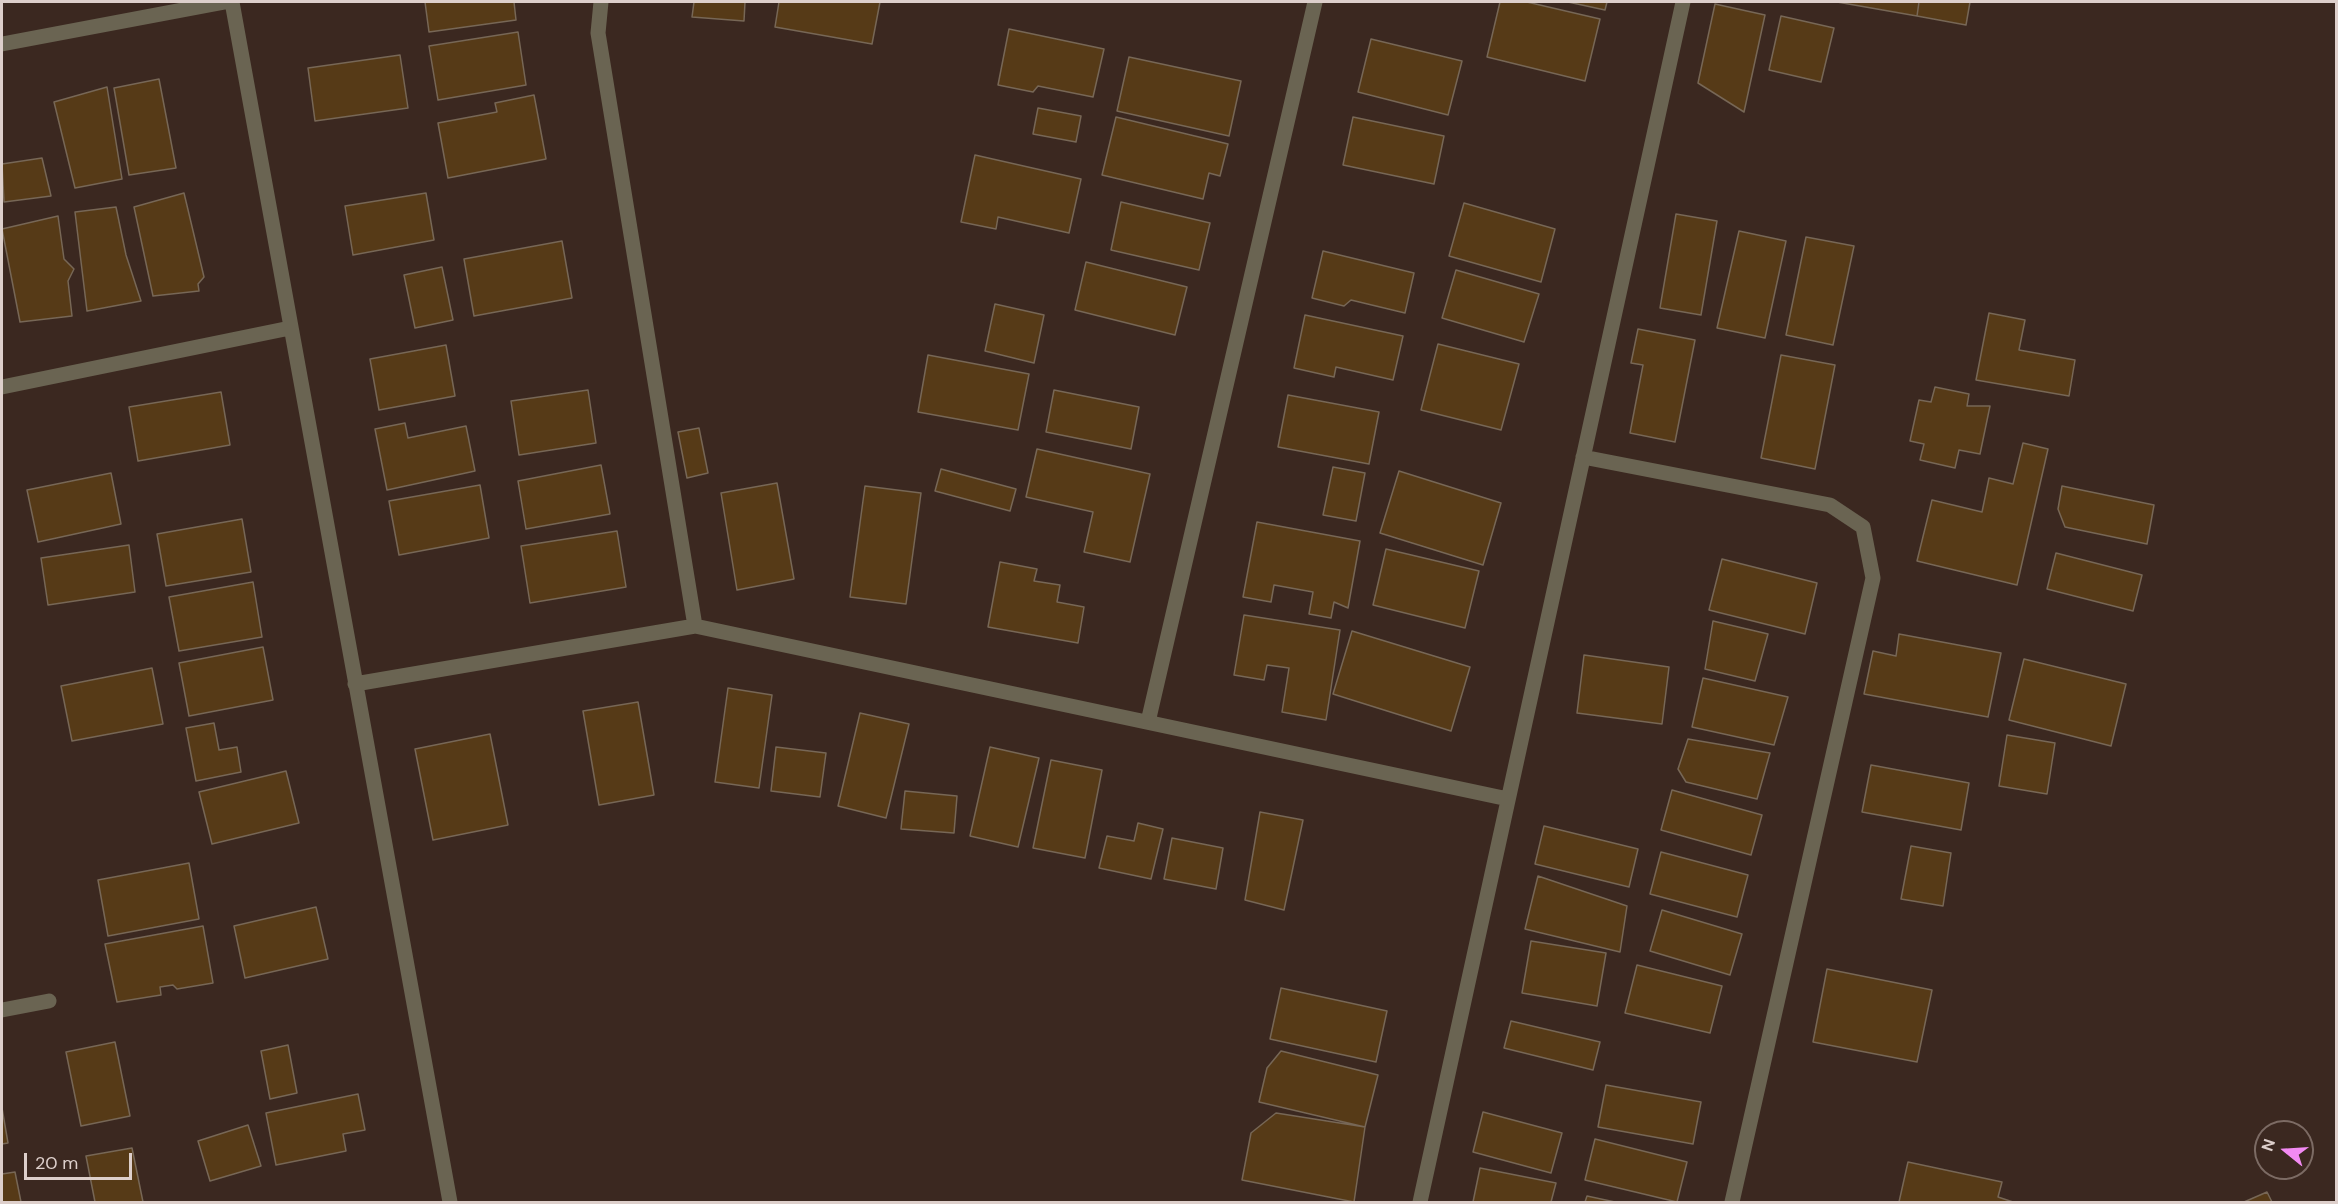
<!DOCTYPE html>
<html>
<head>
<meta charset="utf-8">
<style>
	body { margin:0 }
	#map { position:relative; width:2338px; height:1204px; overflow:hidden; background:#3b2820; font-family:"DM Sans",sans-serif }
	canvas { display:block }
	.frame { position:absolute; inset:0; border:3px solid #ddcfcb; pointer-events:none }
	.north { position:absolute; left:2254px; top:1120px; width:60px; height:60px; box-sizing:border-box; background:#3b2820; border:2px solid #7c6b64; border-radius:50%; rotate:288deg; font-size:16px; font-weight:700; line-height:24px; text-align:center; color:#ddcfcb }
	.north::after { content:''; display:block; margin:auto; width:21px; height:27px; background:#f28af2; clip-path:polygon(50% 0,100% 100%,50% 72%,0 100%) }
	.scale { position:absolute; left:24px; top:1153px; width:108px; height:27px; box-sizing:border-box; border:3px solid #ddcfcb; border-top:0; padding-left:8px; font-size:18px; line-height:21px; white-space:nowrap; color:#ddcfcb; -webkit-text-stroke:4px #3b2820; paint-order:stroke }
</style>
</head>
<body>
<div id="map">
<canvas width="2338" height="1204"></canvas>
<div class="frame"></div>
<div class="north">N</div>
<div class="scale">20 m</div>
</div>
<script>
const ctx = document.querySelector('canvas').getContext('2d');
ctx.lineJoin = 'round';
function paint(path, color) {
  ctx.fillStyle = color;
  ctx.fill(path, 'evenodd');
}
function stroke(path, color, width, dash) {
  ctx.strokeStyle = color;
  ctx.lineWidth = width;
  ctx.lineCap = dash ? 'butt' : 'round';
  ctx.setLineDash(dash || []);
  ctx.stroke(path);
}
const building = new Path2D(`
	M425,2H514L516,20L429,32Z
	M694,2H745L744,21L692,17Z
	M779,2H880L872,44L775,27Z
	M1500,2H1527L1600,19L1585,81L1487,57Z
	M1568,2H1607L1605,10Z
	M1837,2H1919L1917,16Z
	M1919,2H1970L1966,25L1917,16Z
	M1715,4L1765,15L1744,112L1698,83Z
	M1781,16L1834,28L1821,82L1769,70Z
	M1009,29L1104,49L1093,97L1038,86L1033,92L998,85Z
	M518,32L526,85L438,100L429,46Z
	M1371,39L1462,61L1448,115L1358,92Z
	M400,55L408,108L315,121L308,68Z
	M1129,57L1241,81L1229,136L1117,111Z
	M159,79L176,168L129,175L114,88Z
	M107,87L122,179L75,188L54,102Z
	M534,95L546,159L448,178L438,123L497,112L495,103Z
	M1038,108L1081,116L1076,142L1033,134Z
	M1116,117L1228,144L1220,176L1209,173L1203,199L1102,175Z
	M1353,117L1444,136L1434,184L1343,165Z
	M975,155L1081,179L1069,233L998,217L996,229L961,222Z
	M42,158L51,196L4,202L2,164Z
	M184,193L204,277L198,284L199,291L153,296L134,207Z
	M426,193L434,240L353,255L345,206Z
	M1121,202L1210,223L1199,270L1111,250Z
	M1464,203L1555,229L1541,282L1449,256Z
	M116,207L126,255L141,301L87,311L75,212Z
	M1676,214L1717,221L1701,315L1660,308Z
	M58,216L64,259L74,269L68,281L72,316L20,322L2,229Z
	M1739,231L1786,241L1765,338L1717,328Z
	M1806,237L1854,246L1833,345L1786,335Z
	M562,241L572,298L474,316L464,259Z
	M1323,251L1414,273L1405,313L1351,300L1344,306L1312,298Z
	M1086,262L1187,287L1175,335L1075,310Z
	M442,267L453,320L415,328L404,275Z
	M1456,270L1539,294L1524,342L1442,318Z
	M995,304L1044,315L1034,363L985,351Z
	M1989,313L2025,320L2019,350L2075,360L2069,396L1976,380Z
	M1305,315L1403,336L1393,380L1336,367L1334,377L1294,368Z
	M1638,329L1695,340L1675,442L1630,433L1643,365L1631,363Z
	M1438,344L1519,364L1501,430L1421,410Z
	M446,345L455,396L379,410L370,359Z
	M928,355L1029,374L1018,430L918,412Z
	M1781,355L1835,365L1815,469L1761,458Z
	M1935,387L1969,394L1967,406H1990L1980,454L1959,450L1955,468L1920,460L1924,444L1910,441L1919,400L1931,402Z
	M588,390L596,443L519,455L511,401Z
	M1054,390L1139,407L1131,449L1046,432Z
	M221,392L230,445L138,461L129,407Z
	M1288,395L1379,412L1369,464L1278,447Z
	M405,423L408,438L466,426L475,471L387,490L375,429Z
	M699,428L708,473L687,478L678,432Z
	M2023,443L2048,449L2017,585L1917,561L1932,500L1982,512L1989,478L2013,484Z
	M1037,449L1150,474L1130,562L1084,552L1093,512L1026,497Z
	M601,465L610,514L526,529L518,481Z
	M1333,467L1365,473L1356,521L1323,515Z
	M941,469L1016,489L1010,511L935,491Z
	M1399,471L1501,503L1483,565L1380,533Z
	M111,473L121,524L38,542L27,490Z
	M777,483L794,579L737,590L721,493Z
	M480,485L489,538L399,555L389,501Z
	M865,486L921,493L906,604L850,597Z
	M2062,486L2154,505L2147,544L2065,527L2058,509Z
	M242,519L251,572L166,586L157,534Z
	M1257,522L1360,541L1348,608L1334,602L1331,618L1309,614L1313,592L1274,585L1271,602L1243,597Z
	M617,531L626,587L530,603L521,546Z
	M129,545L135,592L48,605L41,558Z
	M1386,549L1479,571L1465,628L1373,605Z
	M2056,553L2142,575L2133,611L2047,589Z
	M1722,559L1817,583L1805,634L1709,610Z
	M1000,562L1037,569L1034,581L1060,585L1057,602L1084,607L1078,643L988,627Z
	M253,582L262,637L179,651L169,597Z
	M1244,615L1340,630L1326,720L1282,712L1289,668L1267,665L1264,680L1234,675Z
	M1713,621L1768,634L1755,681L1705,669Z
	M1352,631L1470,667L1451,731L1333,694Z
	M1899,634L2001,653L1988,717L1864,694L1873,651L1896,656Z
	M263,647L273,700L189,716L179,663Z
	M1584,655L1669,667L1662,724L1577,713Z
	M2024,659L2126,684L2111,746L2009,720Z
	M152,668L163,724L72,741L61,686Z
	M1703,678L1788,697L1774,745L1692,727Z
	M728,688L772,695L759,788L715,782Z
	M638,702L654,795L599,805L583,711Z
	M860,713L909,724L886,818L838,806Z
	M214,723L219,750L237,747L241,772L196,781L186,728Z
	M490,734L508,825L433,840L415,749Z
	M2007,735L2055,743L2047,794L1999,786Z
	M1688,739L1770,753L1757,799L1686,782L1678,769Z
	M776,747L826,753L820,797L771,791Z
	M990,747L1039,758L1018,847L970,836Z
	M1051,760L1102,770L1085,858L1033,848Z
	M1871,765L1969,783L1961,830L1862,812Z
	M286,771L299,823L212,844L199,792Z
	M1672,790L1762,815L1751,855L1661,830Z
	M905,791L957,796L954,833L901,829Z
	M1260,812L1303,820L1284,910L1245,900Z
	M1138,823L1163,829L1151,879L1099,868L1107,836L1134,841Z
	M1544,826L1638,849L1629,887L1535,864Z
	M1172,838L1223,848L1216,889L1164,879Z
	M1911,846L1951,853L1943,906L1901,899Z
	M1661,852L1748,875L1737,917L1650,894Z
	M189,863L199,919L108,936L98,880Z
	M1538,876L1627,906L1620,952L1525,929Z
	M316,907L328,959L245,978L234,926Z
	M1662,910L1742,934L1730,975L1650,951Z
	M203,926L213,983L177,989L173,985L160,987L161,995L117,1002L105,944Z
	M1531,941L1606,953L1597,1006L1522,993Z
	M1637,965L1722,986L1710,1033L1625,1013Z
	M1827,969L1932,990L1917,1062L1813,1042Z
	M1281,988L1387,1011L1376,1062L1270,1039Z
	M1511,1021L1600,1042L1593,1070L1504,1048Z
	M115,1042L130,1116L81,1126L66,1052Z
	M288,1045L297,1093L270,1099L261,1051Z
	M1281,1051L1378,1075L1365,1127L1259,1102L1267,1068Z
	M1606,1085L1701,1102L1693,1144L1598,1127Z
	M358,1094L365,1130L343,1134L346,1151L276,1165L266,1113Z
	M2,1108L8,1143L2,1144Z
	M1483,1112L1562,1133L1551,1173L1473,1152Z
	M1276,1113L1365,1127L1354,1202L1242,1180L1251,1133Z
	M248,1125L261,1166L210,1181L198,1141Z
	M1595,1139L1687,1162L1677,1202L1585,1180Z
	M132,1148L143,1202H95L86,1156Z
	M1908,1162L2002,1182L1998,1197L2013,1202H1899Z
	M1480,1168L1556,1183L1551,1202H1473Z
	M15,1172L21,1202H2V1174Z
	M2267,1192L2272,1202H2244Z
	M1587,1196L1615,1202H1585Z`);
paint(building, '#563a17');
stroke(building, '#776756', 1.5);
stroke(new Path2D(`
	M232,2L450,1202
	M601,2L598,33L695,626
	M2,44L225,2
	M2,387L290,328
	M1583,457L1830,505L1863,527L1873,578L1732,1202
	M355,684L695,626L1508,799
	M1148,722L1315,2
	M2,1010L49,1001
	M1420,1202L1683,2`), '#6a6452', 15);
</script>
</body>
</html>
